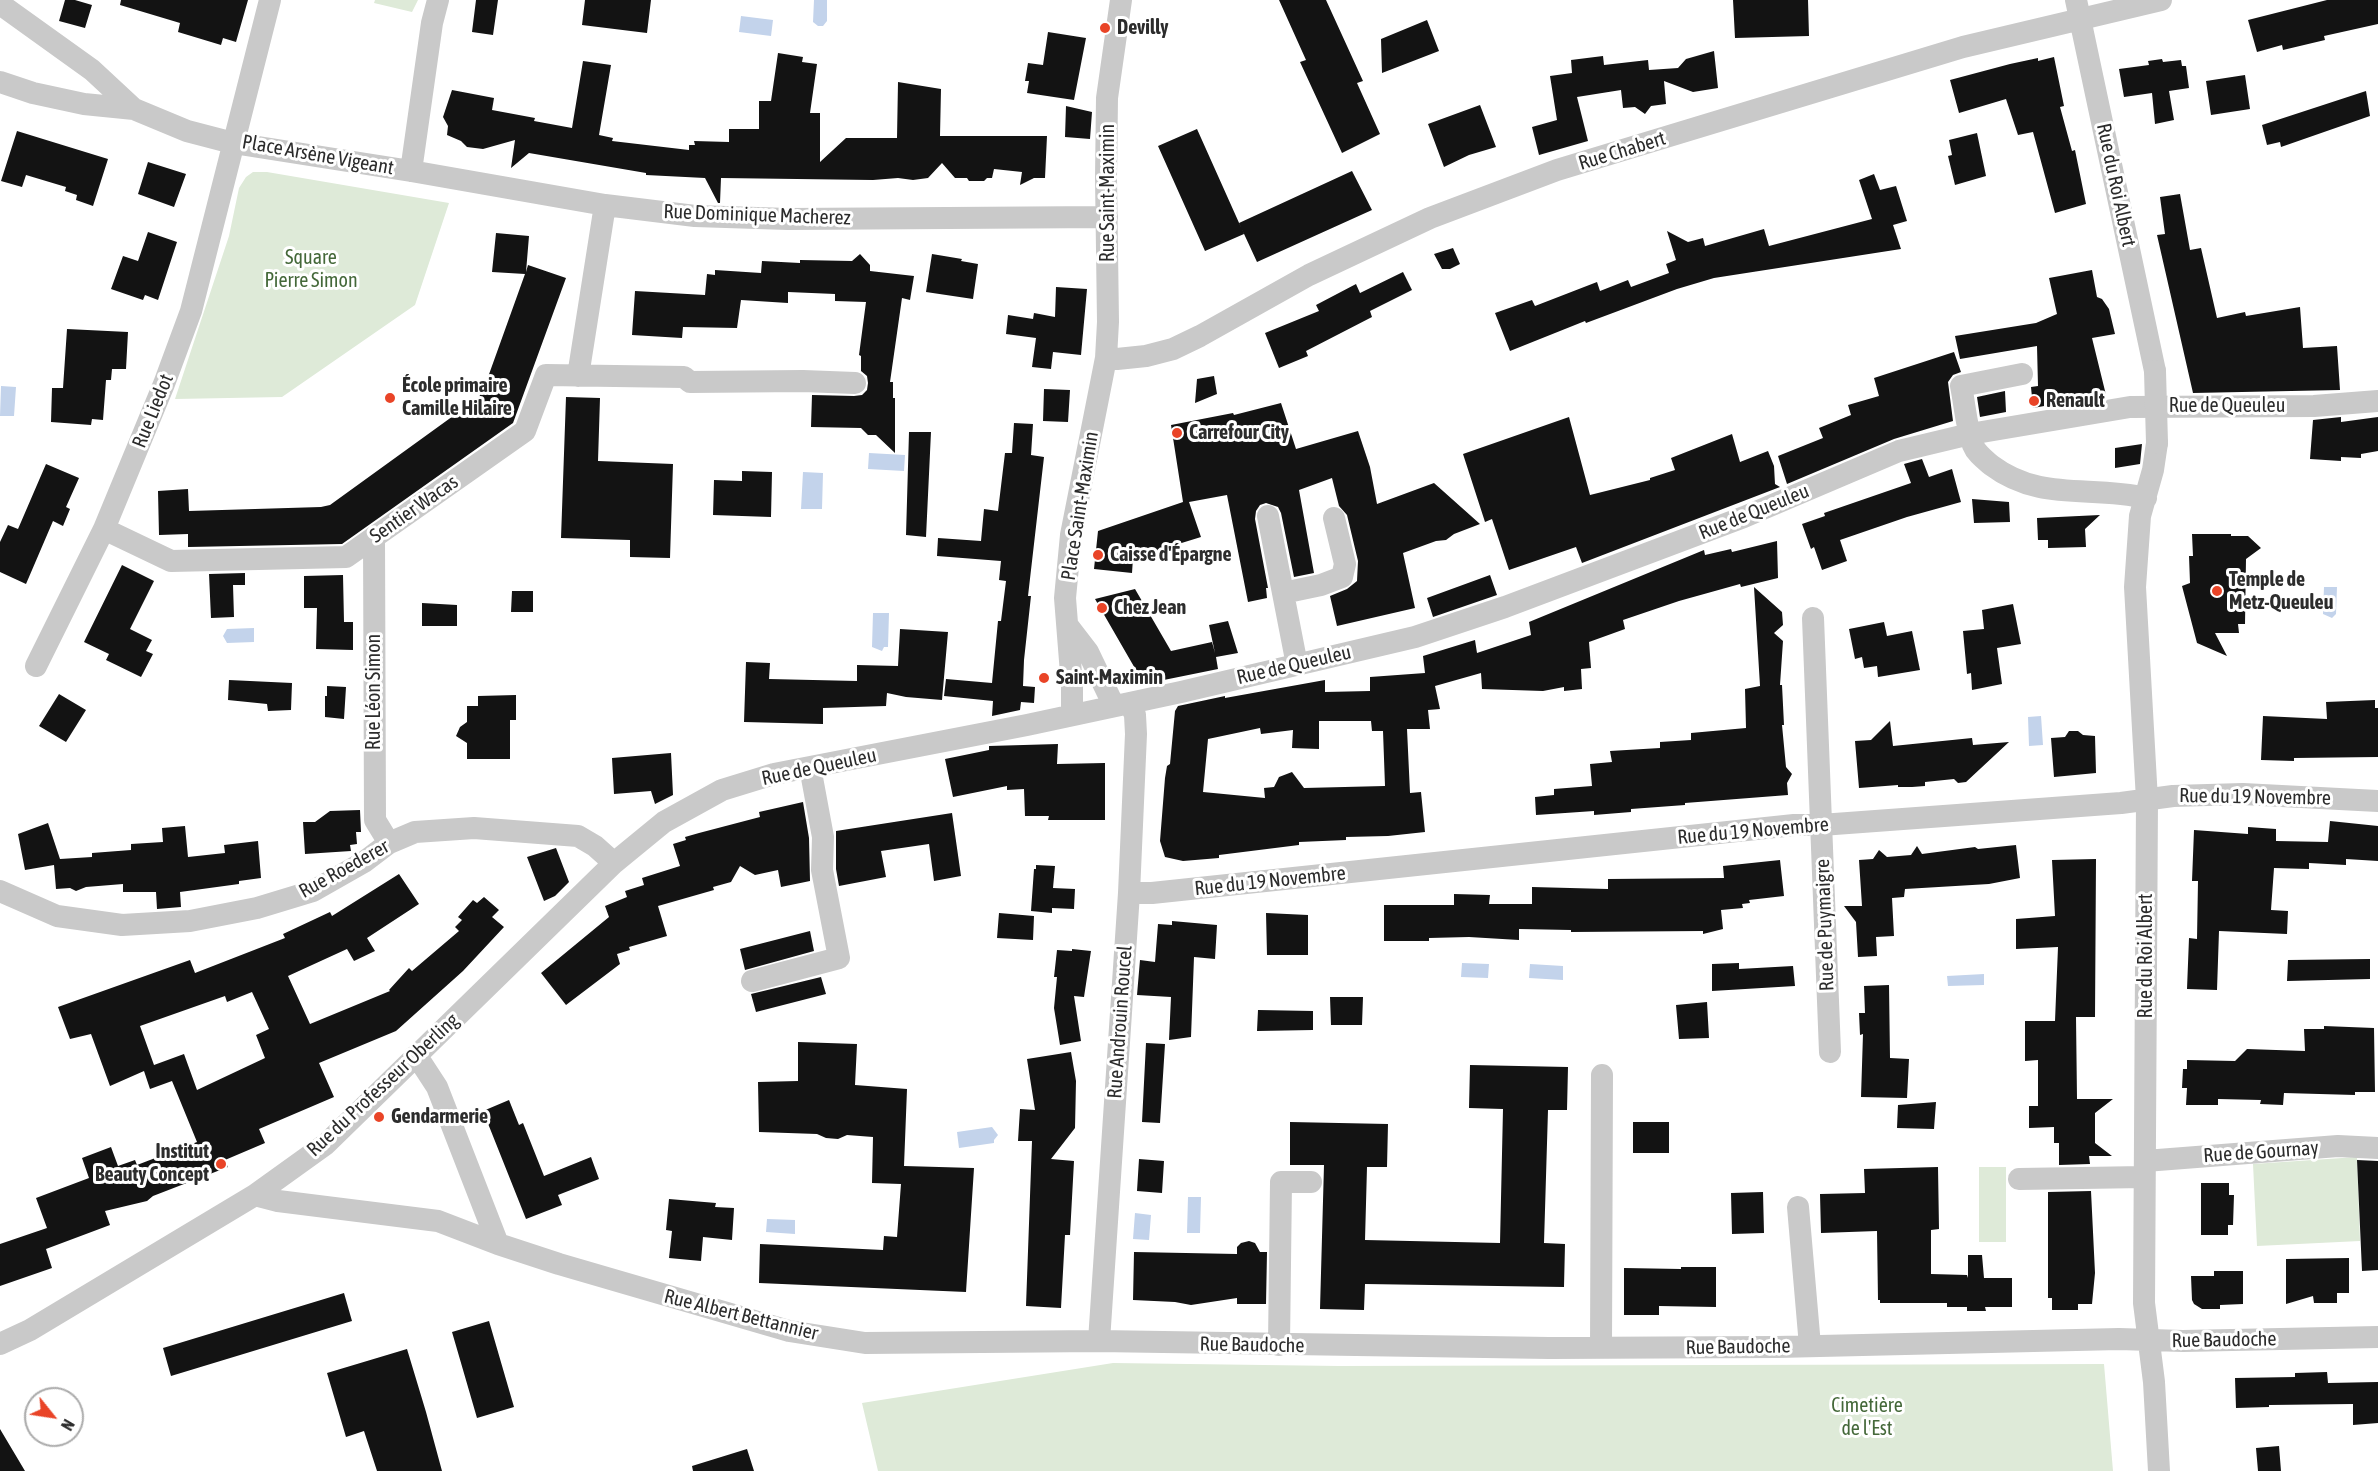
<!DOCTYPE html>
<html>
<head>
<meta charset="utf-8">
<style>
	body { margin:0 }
	#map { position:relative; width:2378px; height:1471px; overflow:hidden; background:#fff; font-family:"Asap Condensed",sans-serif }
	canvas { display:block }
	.north { position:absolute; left:24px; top:1387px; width:60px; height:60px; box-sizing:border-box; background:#fff; border:2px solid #ababab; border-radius:50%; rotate:120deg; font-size:16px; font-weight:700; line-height:24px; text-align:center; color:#2c2c2c }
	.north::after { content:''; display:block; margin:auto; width:21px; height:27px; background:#e94427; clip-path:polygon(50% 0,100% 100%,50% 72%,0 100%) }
</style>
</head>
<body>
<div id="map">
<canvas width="2378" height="1471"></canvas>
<div class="north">N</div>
</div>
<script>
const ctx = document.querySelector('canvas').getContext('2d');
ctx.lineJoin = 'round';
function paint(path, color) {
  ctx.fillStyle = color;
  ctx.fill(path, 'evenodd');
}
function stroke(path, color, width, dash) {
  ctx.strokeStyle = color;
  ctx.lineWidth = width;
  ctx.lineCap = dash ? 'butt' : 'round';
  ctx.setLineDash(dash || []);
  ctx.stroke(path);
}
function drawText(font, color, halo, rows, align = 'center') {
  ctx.font = font + ' "Asap Condensed",sans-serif';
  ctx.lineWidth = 6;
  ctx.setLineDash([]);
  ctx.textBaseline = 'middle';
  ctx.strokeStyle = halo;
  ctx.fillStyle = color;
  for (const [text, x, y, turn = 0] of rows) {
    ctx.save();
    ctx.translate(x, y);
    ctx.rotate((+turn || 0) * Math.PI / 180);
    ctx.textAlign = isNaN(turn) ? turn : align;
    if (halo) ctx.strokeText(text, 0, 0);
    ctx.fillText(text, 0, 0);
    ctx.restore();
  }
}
paint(new Path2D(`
	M375,0H418L412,12L374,3Z
	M253,172H267L449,203L415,305L282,397L175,399L229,236L239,188L246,177Z
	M2357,1157L2360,1241L2257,1246L2253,1164Z
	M1979,1167H2006V1242H1979Z
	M1113,1363L1339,1366L2104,1364L2113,1471H878L862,1403Z`), '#deead8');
paint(new Path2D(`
	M814,0H827V21L823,26H818L813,22Z
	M741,16L773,20L771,36L739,32Z
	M1,386L16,387L14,416H0Z
	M869,453L905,455L904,471L868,469Z
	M803,472L823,473L822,509H801Z
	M2324,587H2337L2336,614L2332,618L2323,614Z
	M873,613H889L888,647H884L882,651L872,647Z
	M254,628V642L227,643L223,636L227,629Z
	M2041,716L2043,745L2029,746L2028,717Z
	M1462,963L1489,964L1488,978L1461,977Z
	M1530,964L1563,966V980L1529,978Z
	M1984,974V985L1948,986L1947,976Z
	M992,1127L998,1135L994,1140V1143L959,1148L957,1132Z
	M1188,1197H1201L1200,1233H1187Z
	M1135,1213L1151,1215L1149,1240L1133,1239Z
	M767,1219L795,1220V1234L766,1232Z`), '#c3d3eb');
paint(new Path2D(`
	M65,0H75L92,5L85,28L59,21Z
	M121,0H248L236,42L223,38L221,45L178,32L180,23L120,5Z
	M476,0H498L493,35L472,32Z
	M585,0H651L647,33L582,25Z
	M1279,0H1326L1363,81L1357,83L1380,134L1342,153L1300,62L1306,60Z
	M1733,0H1808L1809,36L1735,38Z
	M2327,0H2378V24L2324,36L2325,40L2283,50L2282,45L2257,52L2248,20Z
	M1427,20L1439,51L1382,73L1381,39Z
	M1048,32L1086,38L1074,100L1027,93L1029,81H1025L1028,63L1043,65Z
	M1714,51L1718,88L1693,92L1664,81L1666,104L1651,106L1645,114L1635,107L1623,108L1621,90L1577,97L1588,141L1539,155L1532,127L1557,120L1550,76L1572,73L1571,60L1603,56L1604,65L1648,60L1649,70L1678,68L1686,59Z
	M778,53L803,57L802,62L817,64L810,113H820V162L846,138H897L898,82L941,89L940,136H1047L1045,178H1034L1020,185L1022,172L994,169L992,178H987L984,181H969L967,178H955L942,163L928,178L913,180L898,178L873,180L721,178L720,203H718L705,178L646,175V173L529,153L511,168L515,140L483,149L467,147L461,141L447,135L448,126L443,117L452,90L494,98L492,110L535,118L534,121L572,128L583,61L611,65L599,135L613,138L612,141L689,150V145H695L694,141L729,142V129H759V101H771Z
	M2054,57L2064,106L2060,107L2072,151L2075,150L2086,204L2055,213L2033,132L2018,135L2006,99L1959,113L1950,80L2010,64L2038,58V61Z
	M2162,59L2163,62L2181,60L2182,66H2186L2189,88L2169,91L2174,120L2155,124L2152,93L2124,97L2119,69L2149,65L2148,61Z
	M2245,75L2250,109L2211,115L2206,81Z
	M2366,91L2370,116L2281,147L2280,142L2267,145L2262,125Z
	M1480,105L1496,147L1469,155L1444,167L1428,124Z
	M1066,106L1092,112L1090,139L1065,137Z
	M1197,129L1244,234L1205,251L1158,146Z
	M17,131L108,159L93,206L76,200L77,195L65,191L66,187L26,175L22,187L1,181Z
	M1977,133L1986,176L1955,185L1948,156L1952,155L1949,140Z
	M148,162L186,174L174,207L138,194Z
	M1352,171L1372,210L1257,262L1239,223Z
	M1874,174L1880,190L1896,186L1907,221L1893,225L1901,249L1714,278L1677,289L1586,323L1585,321L1510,351L1495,313L1532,300L1535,306L1597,282L1600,291L1628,280L1631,287L1669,273L1666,264L1676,260L1667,231L1688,242L1703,238L1705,246L1764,229L1769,246L1872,219L1859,180Z
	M2180,194L2190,250L2201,248L2217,318L2245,312L2246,316L2300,307L2303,348L2337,346L2340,390L2193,393L2157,235L2165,234L2160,197Z
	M148,232L177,242L158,300L145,295L143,300L111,289L123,256L138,261Z
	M496,233L529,236L526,272L528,265L566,278L513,423L342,544L188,547V534L159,535L158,491L188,489L189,511L321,507L330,505L478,398L483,391L525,274L492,272Z
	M1453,248L1460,264L1450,269H1442L1434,254Z
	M860,254L870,265V271L914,276L910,300L902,298L890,382H893V398H895V453L876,435H868L861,428L811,427L812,395L854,396L862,395L867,390L868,383L867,376L861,371V356L859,355L866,302L835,301V294L788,292V303L741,300L737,328L683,327L682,338L632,335L635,291L705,295L707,274L715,275V270L761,273L762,261L800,263V260L852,261Z
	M932,254L962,259L961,261L978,264L973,299L926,292Z
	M2092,270L2097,297L2102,299L2109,309L2115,334L2092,338L2106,395L2033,408L2031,387L2038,386L2037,346L1960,359L1955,336L2036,323L2057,314L2049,278Z
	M1403,272L1412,290L1370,311L1372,317L1306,351L1308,356L1279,368L1265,333L1319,311L1316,305L1356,284L1360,293Z
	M1056,287L1087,289L1081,355L1053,352L1051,369L1032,367L1036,338L1006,334L1008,315L1033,319L1034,313L1055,317Z
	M67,329L128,332L126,369H112L111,380H106L103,420L92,419L91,425L51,422L52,388H63Z
	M1954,352L1961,372L1953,375L1948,382L1953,421L1894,439L1787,484L1778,456L1823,438L1819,428L1851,415L1848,405L1879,396L1874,378Z
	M1214,376L1217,394L1195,403L1197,379Z
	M1044,389L1070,390L1068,422L1043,421Z
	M2005,391L2006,412L1980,417L1977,397Z
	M566,397L600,398L598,461L673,464L670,558L630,557V540L561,538Z
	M1281,403L1296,449L1358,431L1370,467L1377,504L1434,483L1480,524L1454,534L1446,540L1436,541L1403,553L1415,608L1337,626L1330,596L1347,589L1357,581L1358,561L1347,515L1339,506L1332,478L1299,490L1314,573L1294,577L1281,513L1278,507L1266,503L1260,505L1256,511L1255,519L1268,588H1266L1267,598L1248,602L1227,495L1189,502L1201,537L1133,558L1132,573L1094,569L1098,531L1183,502L1171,425L1233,413L1234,415Z
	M1569,417L1590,495L1650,480V478L1675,470L1671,458L1732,434L1740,462L1768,451L1774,466L1775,484L1780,487L1582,563L1576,547L1509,570L1492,519L1485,522L1463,454Z
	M2341,417V422L2378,417V451L2361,454V458L2341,457V461L2310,459L2313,420Z
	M1014,423L1033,424L1031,455L1044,457L1028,596H1031L1024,660L1023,686L1035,687L1034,703L1021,702L1020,710L992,716L993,701L944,696L946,679L992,683L998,621H1001L1006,581L999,580L1001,561L937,556L938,538L981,541L984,509L998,511L1005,453H1012Z
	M909,432H931L926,537L906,535Z
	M2142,444L2140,464L2115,468V448Z
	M1922,459L1929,477L1952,469L1961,502L1907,517L1840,540L1847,561L1822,570L1814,547L1811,549L1802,524L1825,516L1824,513L1911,483L1904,464Z
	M46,464L79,478L66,507L70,509L63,526L53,521L26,584L0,572V542L8,525L18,529Z
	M742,471L772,472L771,517L713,515L714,480L742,481Z
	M1972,499L2009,502L2010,522L1974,523Z
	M2100,515L2085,529L2086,547L2048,548V540H2038L2037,518Z
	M2192,534H2231V536H2248L2261,548L2246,559L2245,624H2238L2239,633H2215L2227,656L2197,643L2182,586L2190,583L2189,556H2193Z
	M1777,541L1778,578L1741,587L1740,584L1679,601L1623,620L1625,629L1589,642L1591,668L1581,669L1582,689L1564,691V687L1543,691L1482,689L1481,673L1435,686L1440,709L1428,710L1430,729H1407L1410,793L1421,792L1425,832L1388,836L1346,837V840L1299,842V845L1219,855V858L1183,861L1165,857L1160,841L1165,778L1167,766L1170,764L1175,711L1178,706L1225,696V698L1325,680V692L1370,691V677L1425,673L1423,656L1475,640L1477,653L1531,635L1529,622L1704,550L1705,555L1731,549L1732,552ZM1319,721H1371L1372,731H1383L1385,786L1304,788L1292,772L1279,777L1274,787L1264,788L1265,798L1203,792L1208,739L1260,728L1261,734L1293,730L1292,748L1319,749Z
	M122,565L154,581L130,629L152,640L146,651L153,654L141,677L106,660L109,654L84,642Z
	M245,573V585H233L234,617L211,618L209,574Z
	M343,575L344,622H353V650L316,649L317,608H304V576Z
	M1490,575L1497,595L1433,617L1427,598Z
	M1754,587L1782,612L1783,625L1774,633L1783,641L1780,685H1782L1784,725H1782L1786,767L1792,774L1787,783L1788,795L1685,803V805L1631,809V812L1594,815V811L1536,815L1535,797L1554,795V789L1592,786L1590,764L1612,762L1610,751L1660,748V742L1691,740V733L1746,728L1745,689L1760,686Z
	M1135,589L1171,651L1212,642L1215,653L1209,625L1228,621L1238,653L1216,657L1218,669L1144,684L1095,599Z
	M512,591H533V612H511Z
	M422,603L457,605V626H422Z
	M2013,604L2021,644L1997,648L2002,684L1972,690L1971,673L1967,674L1963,631L1984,629L1982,610Z
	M1884,622L1887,636L1912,631L1920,670L1878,677L1877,666L1864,668L1862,657L1855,659L1849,629Z
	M900,629L948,632L942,700L906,697L887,693L886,706L823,708V724L744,722L746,662L770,663L769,679L857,681V665L898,666Z
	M229,680L292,683L291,710L268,711L267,704L228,700Z
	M327,686L346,687L344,719L325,717V696H327Z
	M59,694L86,710L66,742L39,726Z
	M516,695V720H510V759H467V743L456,736L460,727L467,722V706H478V696Z
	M2375,700V708H2378V757L2294,758V761L2261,760L2263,716L2327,719L2326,702Z
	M1890,721L1893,746L1972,738L1973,745L2009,742L1966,782L1958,783L1954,779L1925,782V786L1912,787H1898V785L1859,788L1855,741L1871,740Z
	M2069,731H2078L2083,735L2095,736L2096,773L2054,777L2051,738L2065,737Z
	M1058,744L1057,764L1105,763V820H1048L1049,816H1025L1024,789L1007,790V786L953,797L945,759L989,750V746Z
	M671,753L673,795L655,804L651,791L614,794L612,758Z
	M803,802L809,838L810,881L781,887L778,870L755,875L740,866L731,882L713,887L714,890L658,906L667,936L629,947L630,950L617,954L620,964L566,1005L541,973L609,917L605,906L627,897L625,891L644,885L642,878L680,866L673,844L686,840L685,837L699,833L760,817L759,812Z
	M360,810L361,832H356L357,844L350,845L351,851L305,854L303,822H315L330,811Z
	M952,813L961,876L934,881L929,844L881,851L886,877L839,886L836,869V831Z
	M2330,821L2378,826V861L2346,859V865L2309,863V869L2274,868L2271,910L2288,911L2287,934L2219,931L2217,990L2187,989L2189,938L2197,939L2198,881H2192L2194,830L2248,834V827L2276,829V841L2328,842Z
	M48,823L60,859L92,857V853L131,850V844L163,842L162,828L185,826L188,857L225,853L224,845L258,841L261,878L239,881V884L180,892L181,907L157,909L156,892H123V884L86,887L76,891L70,888L56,889L54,865L25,870L18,834Z
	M2016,845L2020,878L1989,884L1905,889L1904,897L1892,898L1894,936L1876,937L1877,956L1858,957L1856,922L1844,906H1862L1859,860L1873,859L1879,850L1887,857L1911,855L1917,846L1922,854L1975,847L1978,849Z
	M556,848L569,882L555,896L544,901L527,857Z
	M2096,859L2095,1017H2076L2077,1099H2113L2095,1113V1143L2112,1156H2089L2090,1164L2059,1165V1143H2054V1127L2029,1128V1106H2038V1060L2025,1061V1021H2055L2058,947L2016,949V919L2055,916L2052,860Z
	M1780,860L1784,896L1749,900L1750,903L1742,904L1743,908L1721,910L1723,929L1703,934V931L1571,932V930L1519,929V940L1469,937L1429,938V941H1384V905H1454V894L1490,895L1489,904H1532V887L1608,889V879L1724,878L1723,866Z
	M1036,865L1055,866L1053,888L1075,889L1074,909L1052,908V913L1031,911L1034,869H1036Z
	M399,874L419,904L367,938L375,951L354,961L347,949L288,976L310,1024L390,991L389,990L409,968L412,971L459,931L455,927L462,920L458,917L473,900L477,903L484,897L499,910L492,917L504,927L463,971L396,1031L319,1063L334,1097L259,1129L265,1143L225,1160L228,1167L153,1196L147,1201L105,1211L110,1225L46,1249L52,1268L0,1286V1244L47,1228L36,1198L89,1178L82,1158L111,1147L118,1166L135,1160L137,1165L197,1142L172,1081L150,1089L144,1071L110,1086L91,1034L70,1039L58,1007L190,960L195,973L285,938L283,934L330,912L332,916ZM252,992L269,1029L256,1035L265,1058L197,1090L184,1054L154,1065L140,1026L225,996L227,1002Z
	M999,913L1034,916L1033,940L997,938Z
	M1266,913L1308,915V955H1267Z
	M1172,921L1217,925L1215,959L1194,957L1191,1037L1169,1040L1171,997L1137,995L1140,960L1155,962L1158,924L1172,925Z
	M810,931L814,951L745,970L740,949Z
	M1072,949L1091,951L1084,997L1074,996L1081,1041L1060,1045L1054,1008L1057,977H1054L1057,950L1072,951Z
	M2370,959V979L2287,981L2288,960Z
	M1739,963V969L1793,966L1795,986L1712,991V964Z
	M821,977L826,994L756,1012L751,994Z
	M1889,985L1890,1058L1909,1059L1907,1098L1861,1097L1863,1034L1860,1035L1859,1013H1865L1864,986Z
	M1330,997H1363L1362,1025H1331Z
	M1707,1002L1709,1038L1679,1039L1676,1005Z
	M1258,1010L1313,1011V1030L1257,1031Z
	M2324,1026L2374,1028L2375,1092H2355V1095L2284,1093L2283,1105L2260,1104L2261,1100L2218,1099V1105H2186L2187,1088H2182L2183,1069H2187V1060L2235,1061L2247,1049L2305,1051L2304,1029H2324Z
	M798,1042L857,1044L855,1085L907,1089L904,1166L974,1168L966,1292L759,1283L760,1244L883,1250L884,1236L897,1237L901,1184L872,1183L873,1137L847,1135L838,1139L826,1138L817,1134L759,1132L758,1082L798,1081Z
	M1146,1043L1165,1044L1160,1123L1142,1122Z
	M1071,1052L1076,1081L1075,1128L1051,1159L1074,1161L1070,1235H1065L1061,1308L1026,1306L1032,1141H1018L1020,1109L1035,1110L1027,1059Z
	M1470,1065L1568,1067L1567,1110H1548L1544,1243L1565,1244L1564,1287L1365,1284L1364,1310L1320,1309L1324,1165H1290V1122L1388,1124L1387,1167H1367L1365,1240L1500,1243L1503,1109L1469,1108Z
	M509,1100L519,1125L523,1123L544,1176L591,1157L599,1179L558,1195L562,1205L526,1219L483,1111Z
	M1936,1102L1934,1129L1897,1128L1898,1105Z
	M1633,1122H1669V1153H1633Z
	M1139,1159L1164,1161L1162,1193L1137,1191Z
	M2357,1160L2378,1161V1270L2362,1271Z
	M1938,1167L1939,1229L1931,1230V1274L1967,1275L1968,1278V1255H1982L1984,1278H2012V1307H1985L1986,1311H1967V1307H1947V1303H1880V1300H1878L1877,1231L1821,1233L1820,1194L1865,1193L1864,1169Z
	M2201,1183H2229V1195H2234L2233,1225H2228V1235H2201Z
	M2091,1191L2095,1273L2092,1304H2078V1310H2052V1298H2048V1192Z
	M1763,1192L1764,1233L1732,1234L1731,1193Z
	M669,1199L716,1203L715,1207L734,1208L732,1240L703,1237L701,1261L669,1258L672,1231L666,1230Z
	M1249,1241L1255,1243L1260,1252H1267L1266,1304H1237V1298L1191,1305L1175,1302L1133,1300L1134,1252L1237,1254V1247L1241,1243Z
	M2349,1258V1293H2337V1303H2314L2313,1296L2286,1304V1259Z
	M1681,1267H1716V1307L1659,1306V1315H1624V1268L1681,1269Z
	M2214,1271H2243V1304L2220,1305V1309H2202L2194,1304L2192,1300L2191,1276H2214Z
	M344,1293L352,1321L171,1376L163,1348Z
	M489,1321L514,1407L477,1418L452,1332Z
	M407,1349L426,1412L442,1471H377L364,1431L346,1437L327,1373Z
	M2327,1372L2328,1383L2378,1382V1423L2353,1425V1404L2269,1405V1407L2236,1408L2235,1378L2295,1377V1373Z
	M0,1429L25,1471H0Z
	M2279,1446L2281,1471H2258L2256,1448Z
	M747,1449L754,1471H693L692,1466Z`), '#131313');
stroke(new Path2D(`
	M2076,0L2155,371
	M0,4L92,70L134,109
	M0,82L33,93L84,104L134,109L187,131L233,143L411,171L605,205L695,216L788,219L1107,217
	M411,171L432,23L438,0
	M1106,358L1117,359L1146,356L1173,349L1200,336L1309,275L1430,218L1557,170L1963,47L2161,0
	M2022,374L1961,386C1965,405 1966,427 1973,445C1976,453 1984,459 1991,465C2040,502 2090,485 2146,498
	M578,376L605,205
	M2157,443L2153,470L2140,516L2135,587L2147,800L2144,1303L2154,1382L2159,1471
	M1268,516L1297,665
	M104,529L171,561L346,557L525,431L546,375L684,377L690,382L803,381L855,383
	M374,537L375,820L389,843
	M1283,593L1321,585L1342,577L1345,564L1334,518
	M1813,618L1830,1052
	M1068,626L1088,652L1114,706
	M36,666L104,529L164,384L191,311L270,0
	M1072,715V686L1065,598L1071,535L1106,358L1108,322L1106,178L1107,98L1121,0
	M0,891L57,916L122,925L190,921L257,908L313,891L364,862L389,843L415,832L474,828L578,836L595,846L614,863
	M1129,893H1152L1794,825H1821L2121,803L2173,796L2243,794L2378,801
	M752,981L839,958L822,870L823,837L810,767
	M414,1057L422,1064L437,1087L498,1244L559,1264L789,1331L865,1343L1099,1341L1549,1348L1777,1347L2119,1339L2183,1341L2378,1337
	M2145,1161L2338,1146L2378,1148
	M2019,1179L2144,1177
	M255,1195L278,1201L438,1221L498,1244
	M1798,1207L1810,1346
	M1099,1341L1129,893L1136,734L1135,715L1130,703
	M0,1344L30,1330L255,1195L326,1144L614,863L664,822L722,790L774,774L1027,725L1181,692L1415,637L1505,607L1744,517L1899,451L1970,434L2130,407L2314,406L2378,401
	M1279,1345L1281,1182H1311
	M1601,1348L1602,1075`), '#c9c9c9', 22);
stroke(new Path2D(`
	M2155,371L2157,443`), '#c9c9c9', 22);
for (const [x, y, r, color] of [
	[1105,28,6,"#e94427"],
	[390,398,6,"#e94427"],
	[2034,401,6,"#e94427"],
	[1177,433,6,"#e94427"],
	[1098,555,6,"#e94427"],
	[2217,591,6,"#e94427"],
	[1102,608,6,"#e94427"],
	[1044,678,6,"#e94427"],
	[379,1117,6,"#e94427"],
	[221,1164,6,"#e94427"]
]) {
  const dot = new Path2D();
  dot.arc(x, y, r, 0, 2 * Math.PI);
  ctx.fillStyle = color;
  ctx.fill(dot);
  stroke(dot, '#fff', 2);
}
drawText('bold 20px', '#2c2c2c', '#fff', [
	["Devilly",1117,28],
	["École primaire",402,386],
	["Camille Hilaire",402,409],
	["Renault",2046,401],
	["Carrefour City",1189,433],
	["Caisse d'Épargne",1110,555],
	["Temple de",2229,580],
	["Metz-Queuleu",2229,603],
	["Chez Jean",1114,608],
	["Saint-Maximin",1056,678],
	["Gendarmerie",391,1117],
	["Institut",209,1152,"right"],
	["Beauty Concept",209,1175,"right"]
], 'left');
drawText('20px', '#2c2c2c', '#fff', [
	["Rue Chabert",1622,151,-17],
	["Place Arsène Vigeant",318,155,10],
	["Rue du Roi Albert",2116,185,78],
	["Rue Saint-Maximin",1108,193,-90],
	["Rue Dominique Macherez",757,215,2],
	["Rue de Queuleu",2227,406],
	["Rue Liedot",153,411,-68],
	["Place Saint-Maximin",1080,506,-81],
	["Sentier Wacas",414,509,-35],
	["Rue de Queuleu",1754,512,-22],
	["Rue de Queuleu",1294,665,-13],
	["Rue Léon Simon",374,692,-90],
	["Rue de Queuleu",819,767,-12],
	["Rue du 19 Novembre",2255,797,1],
	["Rue du 19 Novembre",1753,831,-5],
	["Rue Roederer",344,869,-29],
	["Rue du 19 Novembre",1270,881,-6],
	["Rue de Puymaigre",1825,925,-92],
	["Rue du Roi Albert",2146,956,-90],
	["Rue Androuin Roucel",1120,1022,-86],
	["Rue du Professeur Oberling",383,1085,-43],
	["Rue de Gournay",2261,1152,-4],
	["Rue Albert Bettannier",741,1315,14],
	["Rue Baudoche",2224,1340,-1],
	["Rue Baudoche",1252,1345,1],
	["Rue Baudoche",1738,1347,-1]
]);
drawText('20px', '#446839', '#fff', [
	["Square",311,258],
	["Pierre Simon",311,281],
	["Cimetière",1867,1406],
	["de l'Est",1867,1429]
]);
</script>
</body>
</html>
